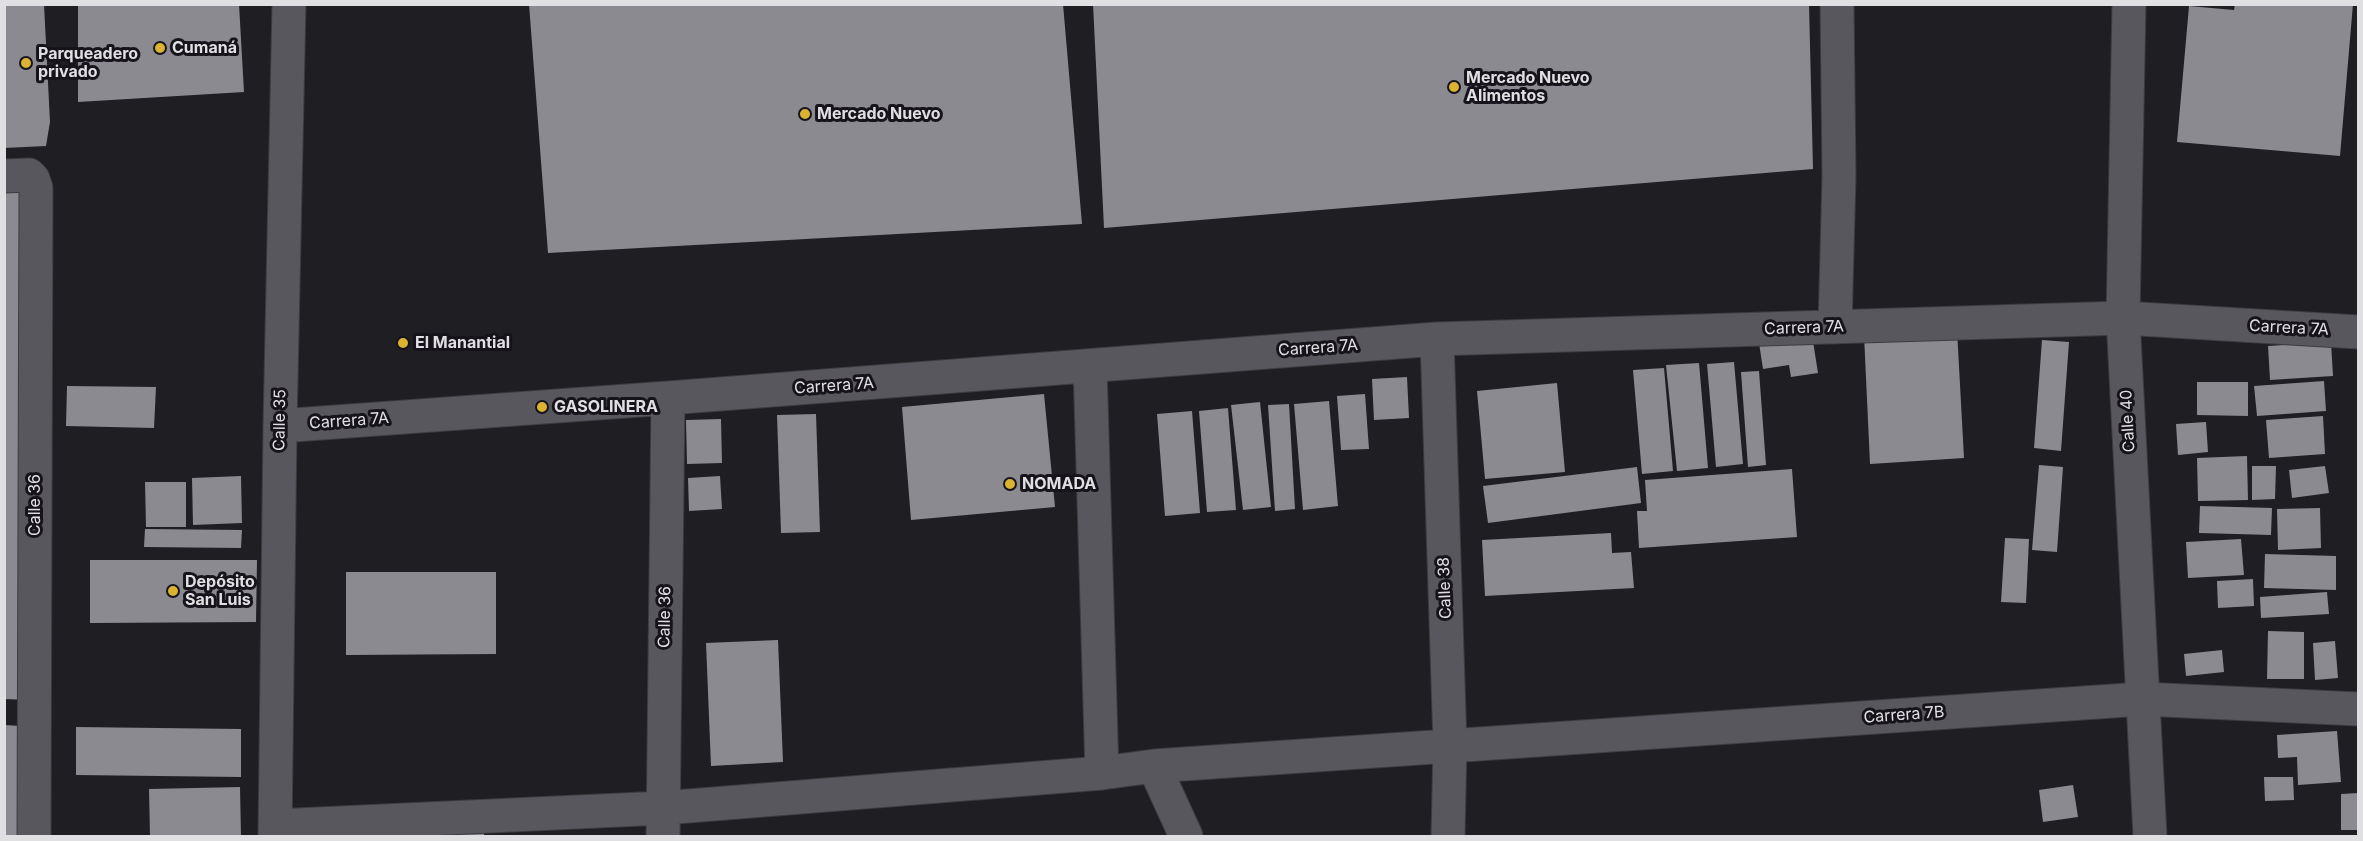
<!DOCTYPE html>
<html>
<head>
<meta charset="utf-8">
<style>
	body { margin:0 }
	#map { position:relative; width:2363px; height:841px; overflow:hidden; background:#1f1e23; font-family:Inter,sans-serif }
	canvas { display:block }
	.frame { position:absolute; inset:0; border:6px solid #e0dfe2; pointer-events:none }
</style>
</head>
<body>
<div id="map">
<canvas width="2363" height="841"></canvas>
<div class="frame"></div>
</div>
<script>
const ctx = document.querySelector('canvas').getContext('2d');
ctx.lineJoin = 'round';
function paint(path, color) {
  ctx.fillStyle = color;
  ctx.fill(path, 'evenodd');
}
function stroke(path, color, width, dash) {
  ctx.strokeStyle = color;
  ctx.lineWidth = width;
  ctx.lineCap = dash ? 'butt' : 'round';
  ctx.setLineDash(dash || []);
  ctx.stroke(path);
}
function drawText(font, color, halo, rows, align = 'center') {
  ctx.font = font + ' Inter,sans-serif';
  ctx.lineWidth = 6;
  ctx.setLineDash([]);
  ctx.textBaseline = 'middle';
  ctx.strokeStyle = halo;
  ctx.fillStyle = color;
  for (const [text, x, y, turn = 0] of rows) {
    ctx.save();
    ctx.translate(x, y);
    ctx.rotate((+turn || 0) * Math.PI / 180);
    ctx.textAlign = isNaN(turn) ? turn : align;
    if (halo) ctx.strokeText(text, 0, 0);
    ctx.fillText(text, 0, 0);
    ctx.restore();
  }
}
paint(new Path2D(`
	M4,4H44L50,122L46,146L4,148Z
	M78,4H239L244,92L78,102Z
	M529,4H1063L1082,224L548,253Z
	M1093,4H1809L1813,169L1104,228Z
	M2235,4H2353L2340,156L2177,142L2189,6L2234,10Z
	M4,186H31L30,700L4,699Z
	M1957,330L1964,458L1870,464L1864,335Z
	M1812,335L1818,373L1791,377L1789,365L1763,369L1759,343Z
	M2042,340L2069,342L2061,451L2034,448Z
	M2331,342L2333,376L2270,380L2268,346Z
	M1734,362L1743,464L1716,467L1707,364Z
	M1699,363L1708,468L1677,471L1666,365Z
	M1664,368L1673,471L1642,474L1633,370Z
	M1759,371L1766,465L1748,467L1741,372Z
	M1407,377L1409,418L1374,420L1372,379Z
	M2324,381L2326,411L2257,416L2254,386Z
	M2197,382H2248V416L2197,415Z
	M1557,383L1565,472L1485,479L1477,391Z
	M67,386L156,387L154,428L66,426Z
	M1044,394L1055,507L911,520L902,407Z
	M1365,394L1369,449L1341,450L1337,396Z
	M1329,401L1338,506L1303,510L1294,404Z
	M1260,402L1271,507L1243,510L1231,405Z
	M1289,404L1295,509L1275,511L1268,405Z
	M1228,408L1236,510L1207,512L1199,411Z
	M1192,411L1200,513L1165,516L1157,414Z
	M816,414L820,532L781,533L777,415Z
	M2323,416L2325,454L2269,458L2266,420Z
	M721,419L722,463L687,464L686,420Z
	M2206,422L2208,452L2178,455L2176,424Z
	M2247,456L2248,500L2198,501L2197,458Z
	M2039,465L2063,467L2057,552L2032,550Z
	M2252,466H2276L2275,499L2252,500Z
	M2325,466L2329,493L2292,498L2289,470Z
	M1637,467L1641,503L1488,523L1483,486Z
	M1792,469L1797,537L1639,548L1637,511H1647L1645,480Z
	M241,476L242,523L193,525L192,478Z
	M720,476L722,509L689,511L688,478Z
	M145,482H186V527H146Z
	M2200,506L2272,508L2271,535L2199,533Z
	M2320,508L2321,548L2278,550L2277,509Z
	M145,529L242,530L241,548L144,547Z
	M1611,533L1612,553L1631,552L1634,588L1485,596L1482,540Z
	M2005,538L2029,539L2026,603L2001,602Z
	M2241,539L2244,575L2188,578L2186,542Z
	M2265,554L2336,556V590L2264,588Z
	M90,560H257L256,622L90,623Z
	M346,572H496V654L346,655Z
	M2253,579L2254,606L2218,608L2217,581Z
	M2327,592L2329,614L2261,618L2260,597Z
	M2268,631L2304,632V679H2267Z
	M778,640L783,762L711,766L706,643Z
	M2335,641L2338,678L2315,680L2313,643Z
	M2222,650L2224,672L2186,676L2184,654Z
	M4,725L22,726L20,836H4Z
	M76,727L241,729V777L76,775Z
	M2337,731L2341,782L2298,785L2297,757L2278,758L2277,735Z
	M2264,777H2293L2294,800L2265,801Z
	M2073,785L2078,817L2043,822L2039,790Z
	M240,787L241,836H150L149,789Z
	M2358,793V830H2341V794Z
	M447,822L484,825V836H446Z`), '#8b8a91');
const street = new Path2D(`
	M4,176L29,175L33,179L36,188L34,836
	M1835,327L1839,176L1837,4
	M1437,339L1450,745L1448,836
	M1090,366L1102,773
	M280,426L668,398L1437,339L2123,318L2358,332
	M1154,766L1186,836
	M275,826L663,808L1102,773L1154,766L2142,699L2358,709
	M275,836L280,426L289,4
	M663,836L668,398`);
const secondary = new Path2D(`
	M2129,4L2123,318L2150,836`);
stroke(street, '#3d3c3f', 35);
stroke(secondary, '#3d3c3f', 35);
stroke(street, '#58575d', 33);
stroke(secondary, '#58575d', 33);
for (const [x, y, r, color] of [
	[160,48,6,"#dcb233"],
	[26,63,6,"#dcb233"],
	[1454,87,6,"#dcb233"],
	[805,114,6,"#dcb233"],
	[403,343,6,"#dcb233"],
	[542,407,6,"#dcb233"],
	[1010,484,6,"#dcb233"],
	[173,591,6,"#dcb233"]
]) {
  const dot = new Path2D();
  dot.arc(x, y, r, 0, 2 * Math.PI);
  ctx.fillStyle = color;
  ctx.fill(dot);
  stroke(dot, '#16141a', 2);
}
drawText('bold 16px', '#e0dfe2', '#16141a', [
	["Cumaná",172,48],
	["Parqueadero",38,54],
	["privado",38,72],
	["Mercado Nuevo",1466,78],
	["Alimentos",1466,96],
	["Mercado Nuevo",817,114],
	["El Manantial",415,343],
	["GASOLINERA",554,407],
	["NOMADA",1022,484],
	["Depósito",185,582],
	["San Luis",185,600]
], 'left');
drawText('16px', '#e0dfe2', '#16141a', [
	["Carrera 7A",1804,328,-2],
	["Carrera 7A",2289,328,3],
	["Carrera 7A",1318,348,-4],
	["Carrera 7A",834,386,-4],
	["Calle 35",280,420,-89],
	["Carrera 7A",349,421,-4],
	["Calle 40",2128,421,-93],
	["Calle 36",35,505,-90],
	["Calle 38",1445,588,-92],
	["Calle 36",665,617,-89],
	["Carrera 7B",1904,715,-4]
]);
</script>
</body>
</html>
